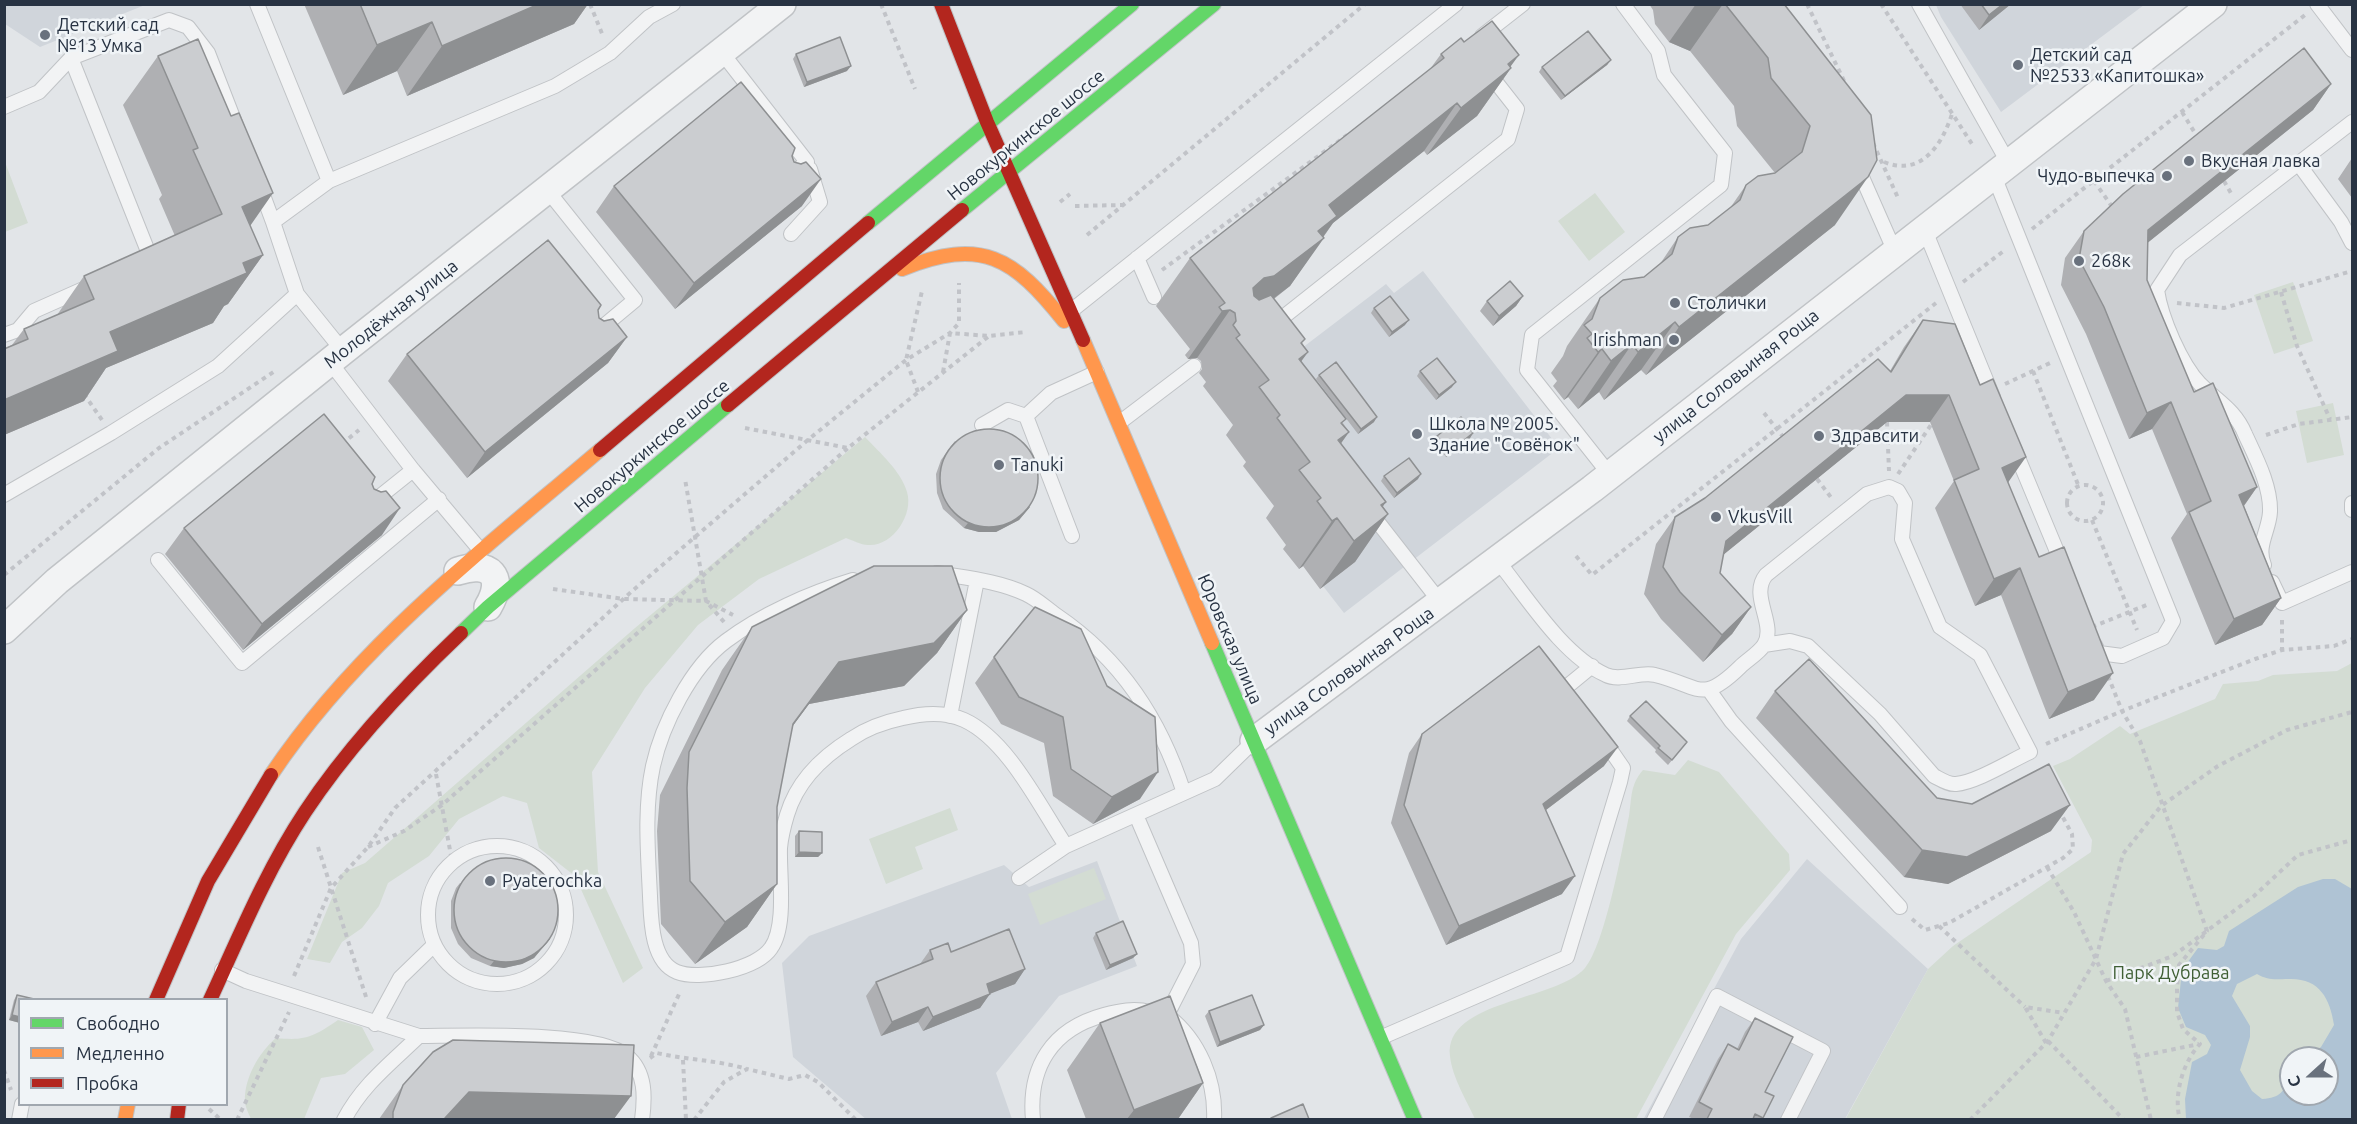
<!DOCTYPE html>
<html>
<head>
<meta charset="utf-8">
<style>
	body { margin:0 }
	#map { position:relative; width:2357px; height:1124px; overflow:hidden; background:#e2e5e8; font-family:Ubuntu,sans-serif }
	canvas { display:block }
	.frame { position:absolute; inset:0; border:6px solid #283343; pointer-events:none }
	.legend { position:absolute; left:18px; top:998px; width:210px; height:108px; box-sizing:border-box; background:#f0f4f7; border:2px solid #a0a7af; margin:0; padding:8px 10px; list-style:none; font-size:18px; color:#283343 }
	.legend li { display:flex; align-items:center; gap:12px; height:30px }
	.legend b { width:30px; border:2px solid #a0a7af }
	.north { position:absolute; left:2279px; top:1046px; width:60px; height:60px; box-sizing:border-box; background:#f0f4f7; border:2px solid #a0a7af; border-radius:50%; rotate:249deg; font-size:16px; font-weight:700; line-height:24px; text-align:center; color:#283343 }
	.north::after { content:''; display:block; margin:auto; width:21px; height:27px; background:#69717d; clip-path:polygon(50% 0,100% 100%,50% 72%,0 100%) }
</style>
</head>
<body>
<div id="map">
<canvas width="2357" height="1124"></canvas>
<div class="frame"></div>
<ul class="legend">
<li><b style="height:8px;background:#63d668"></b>Свободно</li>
<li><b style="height:8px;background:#ff974d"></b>Медленно</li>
<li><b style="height:8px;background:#b3261e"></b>Пробка</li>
</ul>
<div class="north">С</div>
</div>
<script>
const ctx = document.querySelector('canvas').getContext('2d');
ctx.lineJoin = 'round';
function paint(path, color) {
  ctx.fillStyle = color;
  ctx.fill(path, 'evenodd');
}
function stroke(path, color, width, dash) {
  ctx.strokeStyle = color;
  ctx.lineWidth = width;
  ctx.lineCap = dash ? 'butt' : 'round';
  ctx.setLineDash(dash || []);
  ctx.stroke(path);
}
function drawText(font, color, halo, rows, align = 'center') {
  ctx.font = font + ' Ubuntu,sans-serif';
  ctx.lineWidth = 5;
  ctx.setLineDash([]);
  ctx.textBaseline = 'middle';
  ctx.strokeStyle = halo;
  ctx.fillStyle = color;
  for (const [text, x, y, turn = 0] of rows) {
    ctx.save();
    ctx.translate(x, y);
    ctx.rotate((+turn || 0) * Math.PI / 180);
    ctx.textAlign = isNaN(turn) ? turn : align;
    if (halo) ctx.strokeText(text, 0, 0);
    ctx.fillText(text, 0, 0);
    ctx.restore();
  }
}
paint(new Path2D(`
	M4,5L5,4L145,5L40,47L5,24Z
	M1936,5H2144L2001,112L1941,17Z
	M1423,271L1559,448L1344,613L1323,586L1355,562L1264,377L1386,284L1394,293Z
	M1807,859L1928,969L1845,1119L1643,1120L1741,939Z
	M1097,861L1137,966L1059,996L996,1073L1012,1119L867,1120L793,1057L782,963L809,936L1004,865L1029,887Z`), '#d0d5db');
paint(new Path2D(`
	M5,162L28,223L5,232H4Z
	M1595,193L1625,232L1589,261L1558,221Z
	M2293,282L2313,341L2274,354L2254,295Z
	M2333,403L2344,455L2307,463L2296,411Z
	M865,437C880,453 901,471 907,492C914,515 892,547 868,545C861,545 852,540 846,538L759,579L698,625L645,688L592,772L598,872L643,968L623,983L575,876L539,848L527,803L503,796L459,819L429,856L388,883L379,906L362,928L342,942L330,963L307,959L342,873L365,863L635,628Z
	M2352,663V1119L1845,1120L1928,969L1953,946L2091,852L2092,840L2053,766L2070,759L2120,726L2130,734L2215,699L2223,684L2258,681L2273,675L2337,671ZM2291,1058H2327V1094H2291Z
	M1688,760L1719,772L1789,854L1790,870L1736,934L1636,1119H1475C1467,1101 1452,1077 1450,1056C1444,1000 1557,1001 1585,968C1605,944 1622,850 1629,816C1632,797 1630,785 1643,770L1675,775Z
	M950,808L958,830L915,847L923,869L886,884L869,839Z
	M1094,868L1106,899L1040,925L1028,894Z
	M338,1020L362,1027L374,1050L345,1074L321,1078L304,1119H251C249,1114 245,1107 245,1101C244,1079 259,1052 276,1038C306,1041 313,1037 338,1020Z`), '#d3dcd3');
paint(new Path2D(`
	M2323,879H2335L2352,889V1119H2186L2185,1099L2192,1062L2207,1054L2211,1045L2205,1035L2186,1027L2178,1008L2182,970L2198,948L2217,950L2224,946L2229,931L2298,887ZM2257,974C2269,981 2276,979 2289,979C2319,978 2330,998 2334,1025L2321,1047L2305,1058H2327V1094H2291V1075C2284,1091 2281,1098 2262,1099L2252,1091L2240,1070L2250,1037V1026L2232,996L2237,984Z`), '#afc3d4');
const lane = new Path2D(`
	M257,4L329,181L555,86L610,53L649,17L673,4
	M1919,4L2009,164
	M2317,4L2352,50
	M1482,36L1523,4
	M723,54L807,162L792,174
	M71,58L151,259L144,262
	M4,107L39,92L71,58L169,20L188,27L208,53L239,133
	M2298,163L2341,222L2352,243
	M1858,168L1895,252
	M1994,176L2173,621L2163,638L2122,656L2099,653L2095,645
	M329,181L273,222L297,294L343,351
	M260,187L273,222
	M548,191L635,300L599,330
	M1924,228L1993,397
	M791,234L820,202L810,169
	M1137,258L1154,297
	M1071,311L1456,4
	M1272,326L1508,139L1517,109L1488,72
	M4,335L18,330L34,311L88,287
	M330,362L413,470L481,551
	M1119,423L1194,366
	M982,425L1008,410L1026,416
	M2014,448L2063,566
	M1610,475L1527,370L1532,335L1721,185L1725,153L1664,75L1658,51L1623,4
	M4,495L111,433L218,366L297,294
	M373,502L413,470
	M2352,503V510
	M1370,512L1441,603
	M1072,536L1026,416L1051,393L1097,372
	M158,560L242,663L439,499
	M1497,560C1527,597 1562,655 1606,675C1620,682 1641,671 1655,675C1700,686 1701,705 1740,667C1747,660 1759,653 1764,645C1777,624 1749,596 1766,575L1867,494L1889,487L1898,491L1905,503L1902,539L1940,627L1980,655L2030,752C2010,761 1977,782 1956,784C1949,785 1940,779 1934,776L1880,714L1808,646L1790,641L1764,645
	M2264,565C2256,546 2269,531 2270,512C2271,486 2256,458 2245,434C2235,410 2218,402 2200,384C2181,364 2161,318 2157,290L2180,255L2352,122
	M937,573C966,578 999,581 1026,594C1037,599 1046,608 1056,615C1121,659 1160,719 1184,793
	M853,580C810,593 762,614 726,641C691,667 662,725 653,766C644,808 648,853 650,896C651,919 651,962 677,972C699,981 757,969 771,948C787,926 779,874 780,848C781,837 784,825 787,815C797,781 822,757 851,739C867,728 884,722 903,718C923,713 944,711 964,720C1008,740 1040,807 1066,846
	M2272,582L2282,603L2352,572
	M1564,689L1592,666
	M1709,690L1731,721L1900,907
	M950,716L977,580
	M1136,815L1191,943L1193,964L1167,1015
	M428 915a69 69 0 1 1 138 0a69 69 0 1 1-138 0Z
	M1019,878L1066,846L1215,779L1254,741
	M222,970L246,981L419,1036
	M1168,1016C1199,1040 1216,1081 1214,1120
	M375,1024L400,978L434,945
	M1380,1038L1567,957L1620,782L1623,768L1603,739
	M19,1120L22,1104
	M344,1120C362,1085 391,1063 419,1036C461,1036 597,1030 627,1056C646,1072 645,1097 642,1120
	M1033,1120C1028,1067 1052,1029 1104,1015C1119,1011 1134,1008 1150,1012
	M1654,1120L1717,996L1823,1051L1788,1120`);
const street = new Path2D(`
	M458,571C490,560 506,577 488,607
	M4,630L57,581L343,351L782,4
	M1254,741L1592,489L2213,4`);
const fast = new Path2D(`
	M962,210L1214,4
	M868,223L1132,4
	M461,633L488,607L728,405
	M1212,643L1415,1120`);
const slow = new Path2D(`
	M902,269C982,237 1013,257 1064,321
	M1083,340L1212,643
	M271,775C357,646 483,550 600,450
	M125,1120L128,1104`);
const jam = new Path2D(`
	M941,4L987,122L1083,340
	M728,405L962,210
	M600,450L868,223
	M156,1000L208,881L271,775
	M210,1000C239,937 266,871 305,812C348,747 404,687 461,633
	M177,1120L179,1104`);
stroke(lane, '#c0c3c6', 16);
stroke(street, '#c0c3c6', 30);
stroke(fast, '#c0c3c6', 16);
stroke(slow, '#c0c3c6', 16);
stroke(jam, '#c0c3c6', 16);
stroke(new Path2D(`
	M590,4L603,36
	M881,4L915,89
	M1807,4L1846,85
	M1881,4L1972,144
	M2182,112L2198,138
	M1873,143L1899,200
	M1884,162C1921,177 1942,145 1952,114
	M2094,181L2113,208
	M2224,181L2232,195
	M1060,202L1070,194
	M1075,206L1122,205
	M2032,229L2305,15
	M1087,235L1365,4
	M1162,270L1350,133
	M1963,282L2005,250
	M2281,292L2297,346L2330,419
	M2177,303L2224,308L2352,271
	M2033,371L2079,487
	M943,372L950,333L989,336L1026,332
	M2005,384L2050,363
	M918,392L906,360L922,291
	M84,394L102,420
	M1764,413L1784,438
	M1887,422L1889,471
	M745,428L848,448L989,336
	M2266,435L2299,424L2352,417
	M342,444L359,430
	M1898,474L1931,425
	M1817,479L1833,500
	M2067 503a18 18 0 1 1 36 0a18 18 0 1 1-36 0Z
	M2092,520L2137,630
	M1576,556L1592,575L1936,303
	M4,575L159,448L275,371
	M553,589L624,599L706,601L685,479
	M2282,620V650
	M724,622L706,601L733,615
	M2092,627L2149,604
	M2108,676L2122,711L2140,741L2207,931L2179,965L2177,987V1012L2183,1029L2200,1044C2183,1062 2173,1095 2180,1120
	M2046,744L2122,711L2255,659L2282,650L2334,646L2352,639
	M436,774L452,861
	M318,847L367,1000
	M368,847L404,831L442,805L848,448
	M2047,867L2074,912L2106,981L2125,1009L2151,1120
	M1912,919L1925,930L1949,923L2063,858L2073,849L2072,834L2060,812
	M1939,926L2025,1007
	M294,976L331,888L368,847L395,808L631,592L809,439L906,360L950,333L959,323V283
	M2106,981L2173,956L2254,896L2298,855L2352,840
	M2048,1041L2124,1120
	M2046,1043L2025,1007L2064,1013
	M651,1056L680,992
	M2136,1057L2199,1044
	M650,1058L657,1053C687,1060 717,1060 747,1069
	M683,1060L686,1120
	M4,1070L11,1090
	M209,1109L221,1120
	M237,1120L289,1012
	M694,1120L724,1082L747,1069L789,1079L805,1075L818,1082L856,1120
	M1970,1120L2048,1041L2096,959L2123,854L2161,806L2218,766L2287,730L2352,712`), '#c1c3c8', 4, [4.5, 4.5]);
stroke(lane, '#f2f3f4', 14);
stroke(street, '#f2f3f4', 27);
stroke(fast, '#63d668', 14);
stroke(slow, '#ff974d', 14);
stroke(jam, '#b3261e', 14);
paint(new Path2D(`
	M304,4H588L574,24L407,96L397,71L343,95Z
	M1649,4H1784L1835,225L1646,375L1641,370L1604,400L1599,392L1578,409L1568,397L1564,400L1553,386L1557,381L1551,373L1563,356L1567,346L1600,298L1644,277L1660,264L1678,237L1708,225L1730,208L1746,185L1775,173L1737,126L1734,106L1690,51L1669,42L1655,24L1653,10Z
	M1960,4H2011L1979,30Z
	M1464,42L1511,68L1477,116L1427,155L1424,151L1333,223L1290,286L1274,299L1308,352L1301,361L1349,432L1341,443L1388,514L1355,562L1320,589L1303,566L1299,569L1283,549L1286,545L1266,518L1274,506L1243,466L1246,462L1226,435L1233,425L1203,386L1206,382L1199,373L1202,369L1201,361L1197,358L1188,359L1185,355L1190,349L1156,306L1190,258L1430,69L1441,54Z
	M796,54L847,71L804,87L793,59Z
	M158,56L250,226L263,255L228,304L224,306L213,323L106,368L84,401L4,435V349L12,345L24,329L57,315L84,276L175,236L159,199L162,195L123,105Z
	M1611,60L1607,65L1561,100L1539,72L1542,67Z
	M2331,84L2313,110L2148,242L2147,280L2194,392L2257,487L2244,506L2281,598L2262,625L2215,645L2171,538L2187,514L2152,429L2129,439L2086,334L2061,285L2065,258L2084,231Z
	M792,156L802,206L675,309L596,212L614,186Z
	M2352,158V198L2338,179Z
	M1523,296L1516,306L1493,326L1480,311L1487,301Z
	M1374,308L1405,325L1389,337L1371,313Z
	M598,310L599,318L627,337L608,363L467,478L388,381L407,354Z
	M1923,320L2008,483L2094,700L2049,719L2001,595L1975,606L1935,508L1954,481L1930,422H1887L1723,555L1720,573L1751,607L1732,634L1703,662L1661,619L1644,594L1656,544L1675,517L1705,498L1890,371L1904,347Z
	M1420,371L1452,387L1436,400L1417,376Z
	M1319,375L1374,422L1358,434L1316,379Z
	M1473,433L1470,438L1446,457L1433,440L1437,436Z
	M955,441L1030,507L1019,520L996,532H979L964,528L943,509L937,493L936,474L941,460Z
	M1384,476L1418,479L1394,498L1381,481Z
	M372,484L382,535L243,650L165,554L184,528Z
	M1035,607L1140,799L1093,824L1053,796L1044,743L1001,724L975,683L994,657Z
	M967,610L937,653L904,686L809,704L792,727L777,807V884L747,927L695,964L661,924L657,831L660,795L722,670L752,627Z
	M1775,691L1937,798L2051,831L1948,884L1904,877L1756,718Z
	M1630,716L1687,742L1668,765L1655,752L1656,750L1627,721Z
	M1422,734L1604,766L1546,810L1562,894L1446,945L1391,823L1409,753Z
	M799,831L822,853L818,857H795V836Z
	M460,883L550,939L534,958L522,964L504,968L490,966L471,958L458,944L451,928V901L456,888Z
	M1096,933L1137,954L1133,958L1106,970L1093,938Z
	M930,950L951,952L1025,969L1015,984L990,993L980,1008L923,1031L918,1022L881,1036L866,996L876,982L920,964Z
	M17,995L20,1023L9,1020L14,1000Z
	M1209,1011L1264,1025L1260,1030L1217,1047L1205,1016Z
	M1755,1018L1765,1092L1774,1096L1762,1119H1694L1689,1117L1718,1059L1728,1044L1737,1049L1745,1032Z
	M1100,1023L1203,1083L1178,1119H1086L1067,1070Z
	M403,1085L614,1119H379Z`), '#afb0b3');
paint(new Path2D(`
	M539,4H588L574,24L407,96L442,46Z
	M1696,4H1723L1690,51L1669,42Z
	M2003,4H2011L1979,30L1989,15Z
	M432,22L397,71L343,95L377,45Z
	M1519,55L1508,70L1511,68L1477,116L1427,155L1461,108L1508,64Z
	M1611,60L1607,65L1561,100L1565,96Z
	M851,66L847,71L804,87L807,82Z
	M2331,84L2313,110L2130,257L2148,230Z
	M1457,103L1424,151L1333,223L1320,241L1324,238L1290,286L1240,324L1236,321L1253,288L1329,205Z
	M1868,177L1835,225L1646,375L1679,327Z
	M821,179L802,206L675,309L694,283Z
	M273,193L239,242L242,207Z
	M263,255L228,304L224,306L213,323L106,368L84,401L4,435V400L110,332L243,263Z
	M1523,296L1516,306L1493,326L1499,316Z
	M1230,310L1197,358L1188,359L1222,311Z
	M1409,320L1405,325L1389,337L1392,332Z
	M1675,322L1641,370L1604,400L1638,352Z
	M627,337L608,363L467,478L485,452Z
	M1632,344L1599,392L1578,409L1611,361Z
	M1602,349L1568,397L1564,400L1598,352Z
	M1308,352L1274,399L1299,359Z
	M1456,382L1452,387L1436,400L1439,395Z
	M1906,395H1949L1930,422H1887L1707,568L1726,541Z
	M2171,402L2152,429L2129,439L2147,413Z
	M1377,417L1374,422L1358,434L1361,429Z
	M1349,432L1315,480L1338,440Z
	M1473,433L1470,438L1446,457L1449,452Z
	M2026,457L2007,484L2002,468Z
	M1421,474L1418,479L1394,498L1397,493Z
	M2257,487L2238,514L2239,495Z
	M1386,502L1364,533L1388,514L1355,562L1320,589L1354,541L1381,505Z
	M1030,507L1019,520L996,532H979L964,528L968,523Z
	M400,508L382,535L243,650L262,624Z
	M1337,518L1303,566L1299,569L1332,521Z
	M2020,568L2001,595L1975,606L1994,579Z
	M2281,598L2262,625L2215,645L2234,619Z
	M1751,607L1732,634L1703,662L1722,635Z
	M967,610L937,653L904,686L809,704L763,766L793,724L839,662Z
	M2113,673L2094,700L2049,719L2068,692Z
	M1618,747L1604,766L1530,822L1543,804Z
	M1158,772L1140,799L1093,824L1112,797Z
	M2070,805L2051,831L1948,884L1904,877L1922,850Z
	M799,852L822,853L818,857H795Z
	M1575,876L1562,894L1446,945L1459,926Z
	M777,884L747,927L695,964L725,922Z
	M550,939L534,958L522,964L504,968L490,966L494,961Z
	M1137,954L1133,958L1106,970L1110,965Z
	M1025,969L1015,984L977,999L987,984Z
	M990,994L980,1008L923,1031L933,1017Z
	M928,1007L918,1022L881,1036L892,1022Z
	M12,1015L20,1017V1023L9,1020Z
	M1264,1025L1260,1030L1217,1047L1220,1042Z
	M1203,1083L1178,1119H1127L1134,1110Z
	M469,1092L631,1096L614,1119H444Z`), '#8e9092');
const building = new Path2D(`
	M360,4H539L442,46L432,22L377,45Z
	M1725,4H1784L1871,115L1877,160L1868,177L1861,183L1679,327L1675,322L1638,352L1632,344L1611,361L1602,349L1598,352L1587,338L1592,334L1584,325L1592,319L1600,298L1623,280L1644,277L1672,254L1678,237L1690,228L1708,225L1740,200L1746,185L1758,176L1775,173L1802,152L1810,126L1771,78L1768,58Z
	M1981,4H2003L1989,15Z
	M1492,21L1519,55L1508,64L1511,68L1461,108L1457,103L1329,205L1337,216L1318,231L1324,238L1274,276L1264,278L1253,288L1254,296L1259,300L1271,295L1305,339L1301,343L1308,352L1299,359L1346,419L1341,423L1349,432L1338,440L1386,502L1381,505L1388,514L1354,541L1337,518L1332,521L1317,501L1321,498L1299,470L1310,462L1277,418L1280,415L1259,387L1269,380L1236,338L1240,335L1233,325L1236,321L1235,313L1230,310L1222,311L1219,307L1225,303L1190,258L1444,58L1441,54L1461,38L1464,42Z
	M1588,31L1611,60L1565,96L1542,67Z
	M840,37L851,66L807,82L796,54Z
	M198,39L231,116L239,113L273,193L242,207L263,255L243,263L247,273L110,332L118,351L4,400V349L28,339L24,329L94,299L84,276L222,214L193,150L198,148L158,56Z
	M2304,48L2331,84L2148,230L2147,280L2194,392L2213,383L2257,487L2239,495L2281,598L2234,619L2189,512L2211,501L2171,402L2147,413L2104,307L2079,259L2084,231L2123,194Z
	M741,82L795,148L792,156L794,162L801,164L806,162L821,179L694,283L614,186Z
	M548,240L601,305L598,310L599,318L604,321L613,319L627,337L485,452L407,354Z
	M1510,281L1523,296L1499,316L1487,301Z
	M1390,296L1409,320L1392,332L1374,308Z
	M1923,320L1955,324L1980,385L1993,379L2026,457L2002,468L2039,557L2064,547L2113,673L2068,692L2020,568L1994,579L1954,480L1979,469L1949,395H1906L1726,541L1720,573L1751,607L1722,635L1680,592L1663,567L1675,517L1705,498L1878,359L1891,372Z
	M1437,358L1456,382L1439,395L1420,371Z
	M1336,362L1377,417L1361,429L1319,375Z
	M324,414L375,477L372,484L374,489L381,492L386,491L400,508L262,624L184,528Z
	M1461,417L1473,433L1449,452L1437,436Z
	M940 478a49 49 0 1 1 98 0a49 49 0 1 1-98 0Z
	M1409,458L1421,474L1397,493L1384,476Z
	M874,566H952L967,610L934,643L839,662L793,724L777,807V884L725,922L690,881L687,788L689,752L752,627Z
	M1035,607L1081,629L1107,686L1155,717L1158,772L1112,797L1071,769L1063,717L1019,697L994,657Z
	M1539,646L1618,747L1543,804L1575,876L1459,926L1404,805L1422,734Z
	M1809,659L1937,798L1972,804L2049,764L2070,805L1967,857L1922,850L1775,691Z
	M1646,701L1687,742L1672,760L1658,748L1660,746L1630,716Z
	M799,831L822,832V853L799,852Z
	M454 910a52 52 0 1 1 104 0a52 52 0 1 1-104 0Z
	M1123,921L1137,954L1110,965L1096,933Z
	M1009,929L1025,969L987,984L990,994L933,1017L928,1007L892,1022L876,982L933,959L930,950L948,943L951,952Z
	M17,995L34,999H20V1017L12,1015Z
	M1252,995L1264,1025L1220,1042L1209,1011Z
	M1170,996L1203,1083L1134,1110L1100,1023Z
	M1755,1018L1793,1037L1765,1092L1774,1096L1763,1118L1755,1114L1753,1119H1707L1712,1109L1699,1102L1728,1044L1739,1050Z
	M453,1040L634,1045L631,1096L469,1092L445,1118V1119H393V1112L403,1085L433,1052Z
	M1303,1104L1309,1119H1271V1118Z`);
paint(building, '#cbcdd0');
stroke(building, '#8e9092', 1.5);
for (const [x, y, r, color] of [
	[45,35,6,"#69717d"],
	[2018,65,6,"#69717d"],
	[2189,161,6,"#69717d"],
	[2167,176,6,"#69717d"],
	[2079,261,6,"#69717d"],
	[1675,303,6,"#69717d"],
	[1674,340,6,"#69717d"],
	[1417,434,6,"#69717d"],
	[1819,436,6,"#69717d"],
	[999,465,6,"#69717d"],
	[1716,517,6,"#69717d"],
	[490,881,6,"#69717d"]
]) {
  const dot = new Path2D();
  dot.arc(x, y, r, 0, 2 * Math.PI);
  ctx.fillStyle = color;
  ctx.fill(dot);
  stroke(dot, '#f0f4f7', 2);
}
drawText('18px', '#283343', '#f0f4f7', [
	["Детский сад",57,25],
	["№13 Умка",57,46],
	["Детский сад",2030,55],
	["№2533 «Капитошка»",2030,76],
	["Вкусная лавка",2201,161],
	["Чудо-выпечка",2155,176,"right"],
	["268к",2091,261],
	["Столички",1687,303],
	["Irishman",1662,340,"right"],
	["Школа № 2005.",1429,424],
	["Здание \"Совёнок\"",1429,445],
	["Здравсити",1831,436],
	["Tanuki",1011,465],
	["VkusVill",1728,517],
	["Pyaterochka",502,881]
], 'left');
drawText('18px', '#283343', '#f0f4f7', [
	["Новокуркинское шоссе",1026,135,-39],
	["Молодёжная улица",391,314,-38],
	["улица Соловьиная Роща",1736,376,-38],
	["Новокуркинское шоссе",652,446,-40],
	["Юровская улица",1230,639,67],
	["улица Соловьиная Роща",1349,671,-36]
]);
drawText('18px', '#3f5f34', '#f0f4f7', [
	["Парк Дубрава",2171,973]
]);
</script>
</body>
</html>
